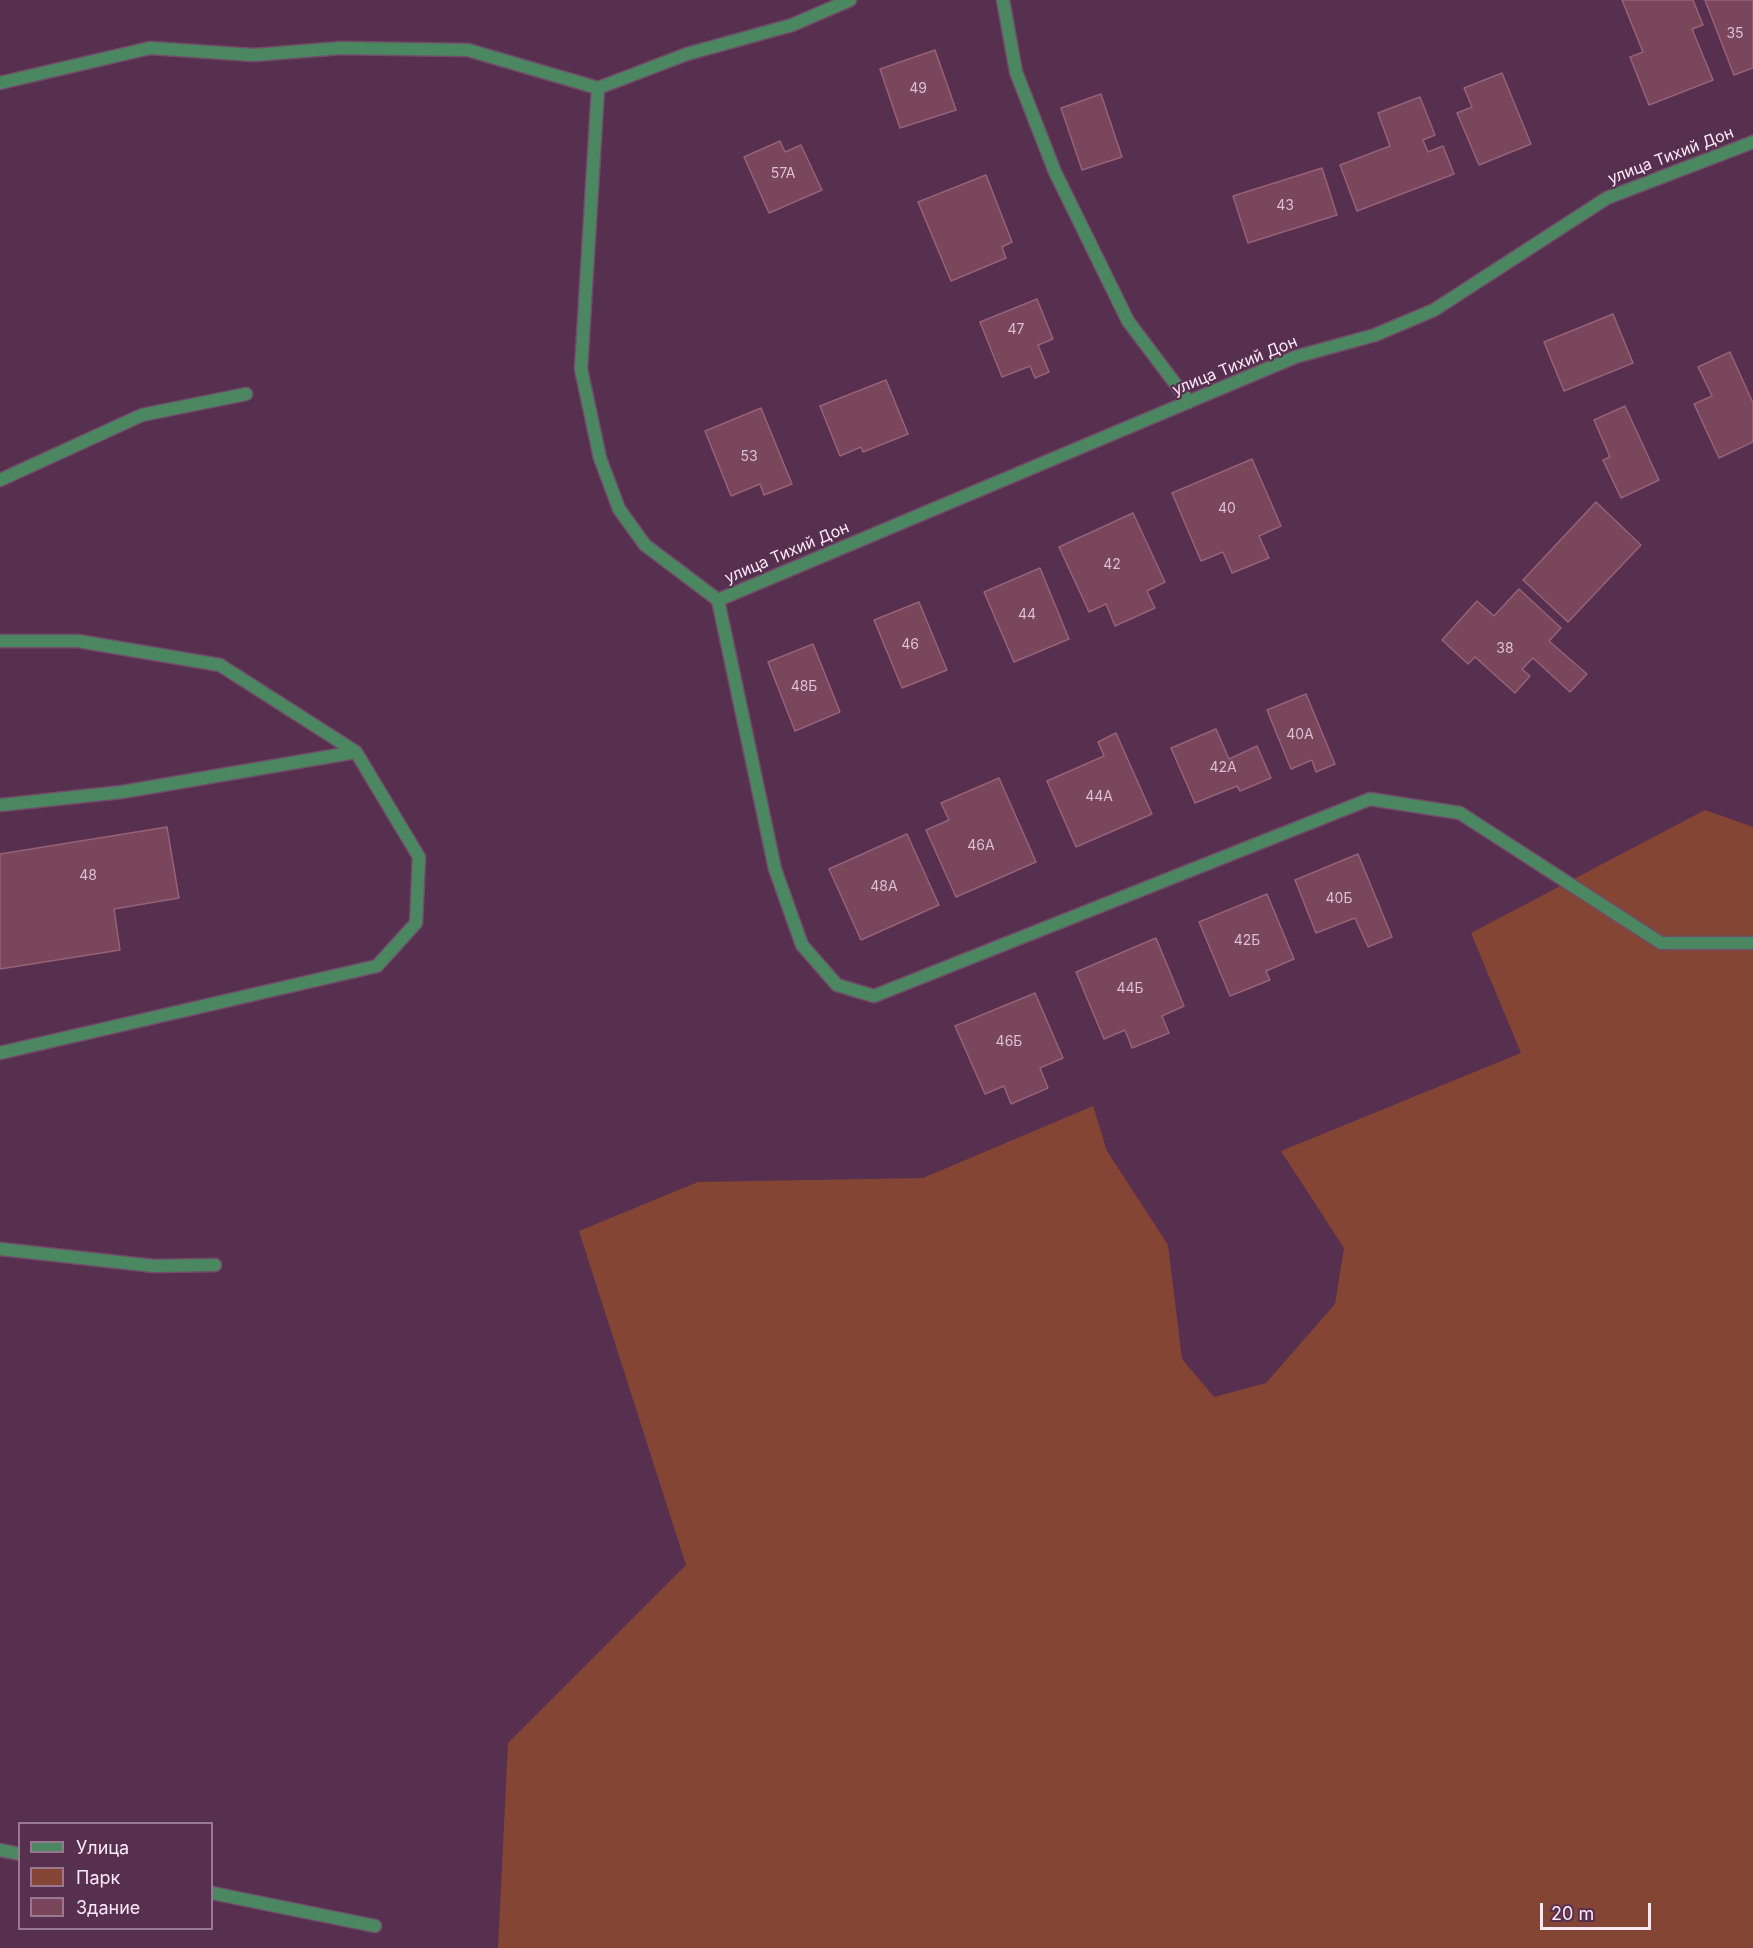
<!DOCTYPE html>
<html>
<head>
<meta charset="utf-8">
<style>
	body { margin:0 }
	#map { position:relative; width:1753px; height:1948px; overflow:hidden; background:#572f4f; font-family:Inter,sans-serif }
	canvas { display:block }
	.legend { position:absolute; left:18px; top:1822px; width:195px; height:108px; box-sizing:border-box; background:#572f4f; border:2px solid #997992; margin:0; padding:8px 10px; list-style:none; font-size:18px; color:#fce8f7 }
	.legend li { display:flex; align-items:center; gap:12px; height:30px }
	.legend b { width:30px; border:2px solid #997992 }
	.scale { position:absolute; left:1540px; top:1903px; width:111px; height:27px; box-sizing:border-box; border:3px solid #fce8f7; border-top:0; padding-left:8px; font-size:18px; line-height:21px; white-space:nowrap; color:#fce8f7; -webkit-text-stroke:4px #572f4f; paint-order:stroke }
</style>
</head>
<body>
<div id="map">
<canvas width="1753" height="1948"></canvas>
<ul class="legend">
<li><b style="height:8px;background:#4b8861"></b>Улица</li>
<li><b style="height:16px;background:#854535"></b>Парк</li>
<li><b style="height:16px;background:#79465b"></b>Здание</li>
</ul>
<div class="scale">20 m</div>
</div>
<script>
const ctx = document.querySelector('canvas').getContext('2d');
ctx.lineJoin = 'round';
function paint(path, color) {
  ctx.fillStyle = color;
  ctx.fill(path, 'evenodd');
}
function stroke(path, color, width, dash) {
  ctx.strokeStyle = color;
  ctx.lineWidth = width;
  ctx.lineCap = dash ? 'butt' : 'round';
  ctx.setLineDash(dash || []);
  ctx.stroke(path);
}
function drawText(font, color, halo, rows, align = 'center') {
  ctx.font = font + ' Inter,sans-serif';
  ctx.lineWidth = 4.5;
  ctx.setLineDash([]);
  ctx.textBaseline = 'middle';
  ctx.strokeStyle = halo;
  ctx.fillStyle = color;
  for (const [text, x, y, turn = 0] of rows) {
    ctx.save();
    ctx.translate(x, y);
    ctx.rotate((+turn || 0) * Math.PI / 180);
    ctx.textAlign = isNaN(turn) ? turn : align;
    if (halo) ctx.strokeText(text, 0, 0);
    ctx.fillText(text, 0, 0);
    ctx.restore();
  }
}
paint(new Path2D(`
	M1705,810L1753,827V1948H498L508,1743L686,1565L579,1231L698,1182L923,1178L1093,1106L1107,1151L1168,1245L1182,1359L1214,1397L1266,1383L1335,1304L1344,1248L1281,1151L1521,1053L1471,933Z`), '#854535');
const building = new Path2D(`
	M1622,0H1693L1703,25L1692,29L1713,80L1649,105L1630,57L1643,52Z
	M1705,0H1753V68L1734,75Z
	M935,50L956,110L900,128L880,69Z
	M1502,73L1531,144L1479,165L1457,113L1472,107L1464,88Z
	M1101,94L1122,157L1082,170L1061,108Z
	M1420,97L1435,135L1423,140L1428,152L1443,146L1454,174L1357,211L1340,165L1390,146L1378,113Z
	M780,141L785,152L801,145L822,190L769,213L744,157Z
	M1322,168L1337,215L1248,243L1233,196Z
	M986,175L1012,242L1002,247L1006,258L951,281L918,202Z
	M1037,299L1053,339L1038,345L1049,372L1035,378L1030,366L1002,377L980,322Z
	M1613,314L1633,363L1564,391L1544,342Z
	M1730,352L1753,403V442L1719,458L1694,404L1712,396L1698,367Z
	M886,380L908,434L863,452L861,447L840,456L820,406Z
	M1625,406L1659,480L1621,498L1603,460L1610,457L1594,420Z
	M761,408L792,484L764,495L760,484L731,496L705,431Z
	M1252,459L1281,526L1259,536L1269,558L1232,573L1223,552L1201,561L1172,493Z
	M1596,502L1641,545L1568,622L1523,580Z
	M1133,513L1165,582L1147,591L1155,608L1115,626L1106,604L1089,612L1059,547Z
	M1040,568L1069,639L1014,662L984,592Z
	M1519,589L1561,628L1549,641L1587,674L1570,692L1533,658L1522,669L1530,676L1515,693L1475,657L1468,664L1442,640L1477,601L1494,616Z
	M919,602L947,670L902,688L874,620Z
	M813,644L840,712L795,731L768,662Z
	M1306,694L1335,764L1316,772L1312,760L1291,769L1267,710Z
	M1216,729L1229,759L1257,746L1271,778L1240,791L1237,786L1195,803L1171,748Z
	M1116,733L1152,814L1076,847L1047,781L1104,756L1098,742Z
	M999,778L1036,862L956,897L926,830L949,820L941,803Z
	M167,827L179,898L114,909L120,950L0,969V854Z
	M907,834L939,905L861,940L829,869Z
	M1358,854L1392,937L1368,947L1355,918L1316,933L1295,880Z
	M1267,894L1294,959L1266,971L1270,980L1230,996L1199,922Z
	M1156,938L1184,1006L1162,1016L1169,1033L1132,1048L1125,1030L1104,1039L1076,972Z
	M1035,993L1063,1058L1040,1068L1048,1088L1011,1104L1004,1086L985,1094L955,1026Z`);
paint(building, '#79465b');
stroke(building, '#976277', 1.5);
const lane = new Path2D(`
	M0,480L142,415L246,394
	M0,641H78L220,665L356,752L419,857L416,923L377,966L0,1053
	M0,805L122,792L356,752
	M1661,943H1753
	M0,1249L154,1266L215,1265
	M0,1850L20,1854
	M212,1893L375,1926`);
const street = new Path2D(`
	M1003,0L1016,72L1055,172L1128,321L1189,402
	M0,83L150,48L254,55L341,48L468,50L598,88L687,54L792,25L850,0
	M598,88L581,369L600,458L619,509L645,545L718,600L775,869L802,945L837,985L874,996L1370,799L1460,813L1661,943
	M718,600L1295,357L1375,335L1434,310L1607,198L1753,142`);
stroke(lane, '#714d6a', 15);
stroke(street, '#714d6a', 15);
stroke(lane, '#4b8861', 12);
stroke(street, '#4b8861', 12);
drawText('14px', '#dbc0d0', null, [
	["35",1735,34],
	["49",918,89],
	["57А",783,174],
	["43",1285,206],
	["47",1016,330],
	["53",749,457],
	["40",1227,509],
	["42",1112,565],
	["44",1027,615],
	["46",910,645],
	["38",1505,649],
	["48Б",804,687],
	["40А",1300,735],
	["42А",1223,768],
	["44А",1099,797],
	["46А",981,846],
	["48",88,876],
	["48А",884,887],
	["40Б",1339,899],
	["42Б",1247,941],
	["44Б",1130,989],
	["46Б",1009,1042]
]);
drawText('16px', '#fce8f7', '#572f4f', [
	["улица Тихий Дон",1671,156,-21],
	["улица Тихий Дон",1235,366,-22],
	["улица Тихий Дон",787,553,-23]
]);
</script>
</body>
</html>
